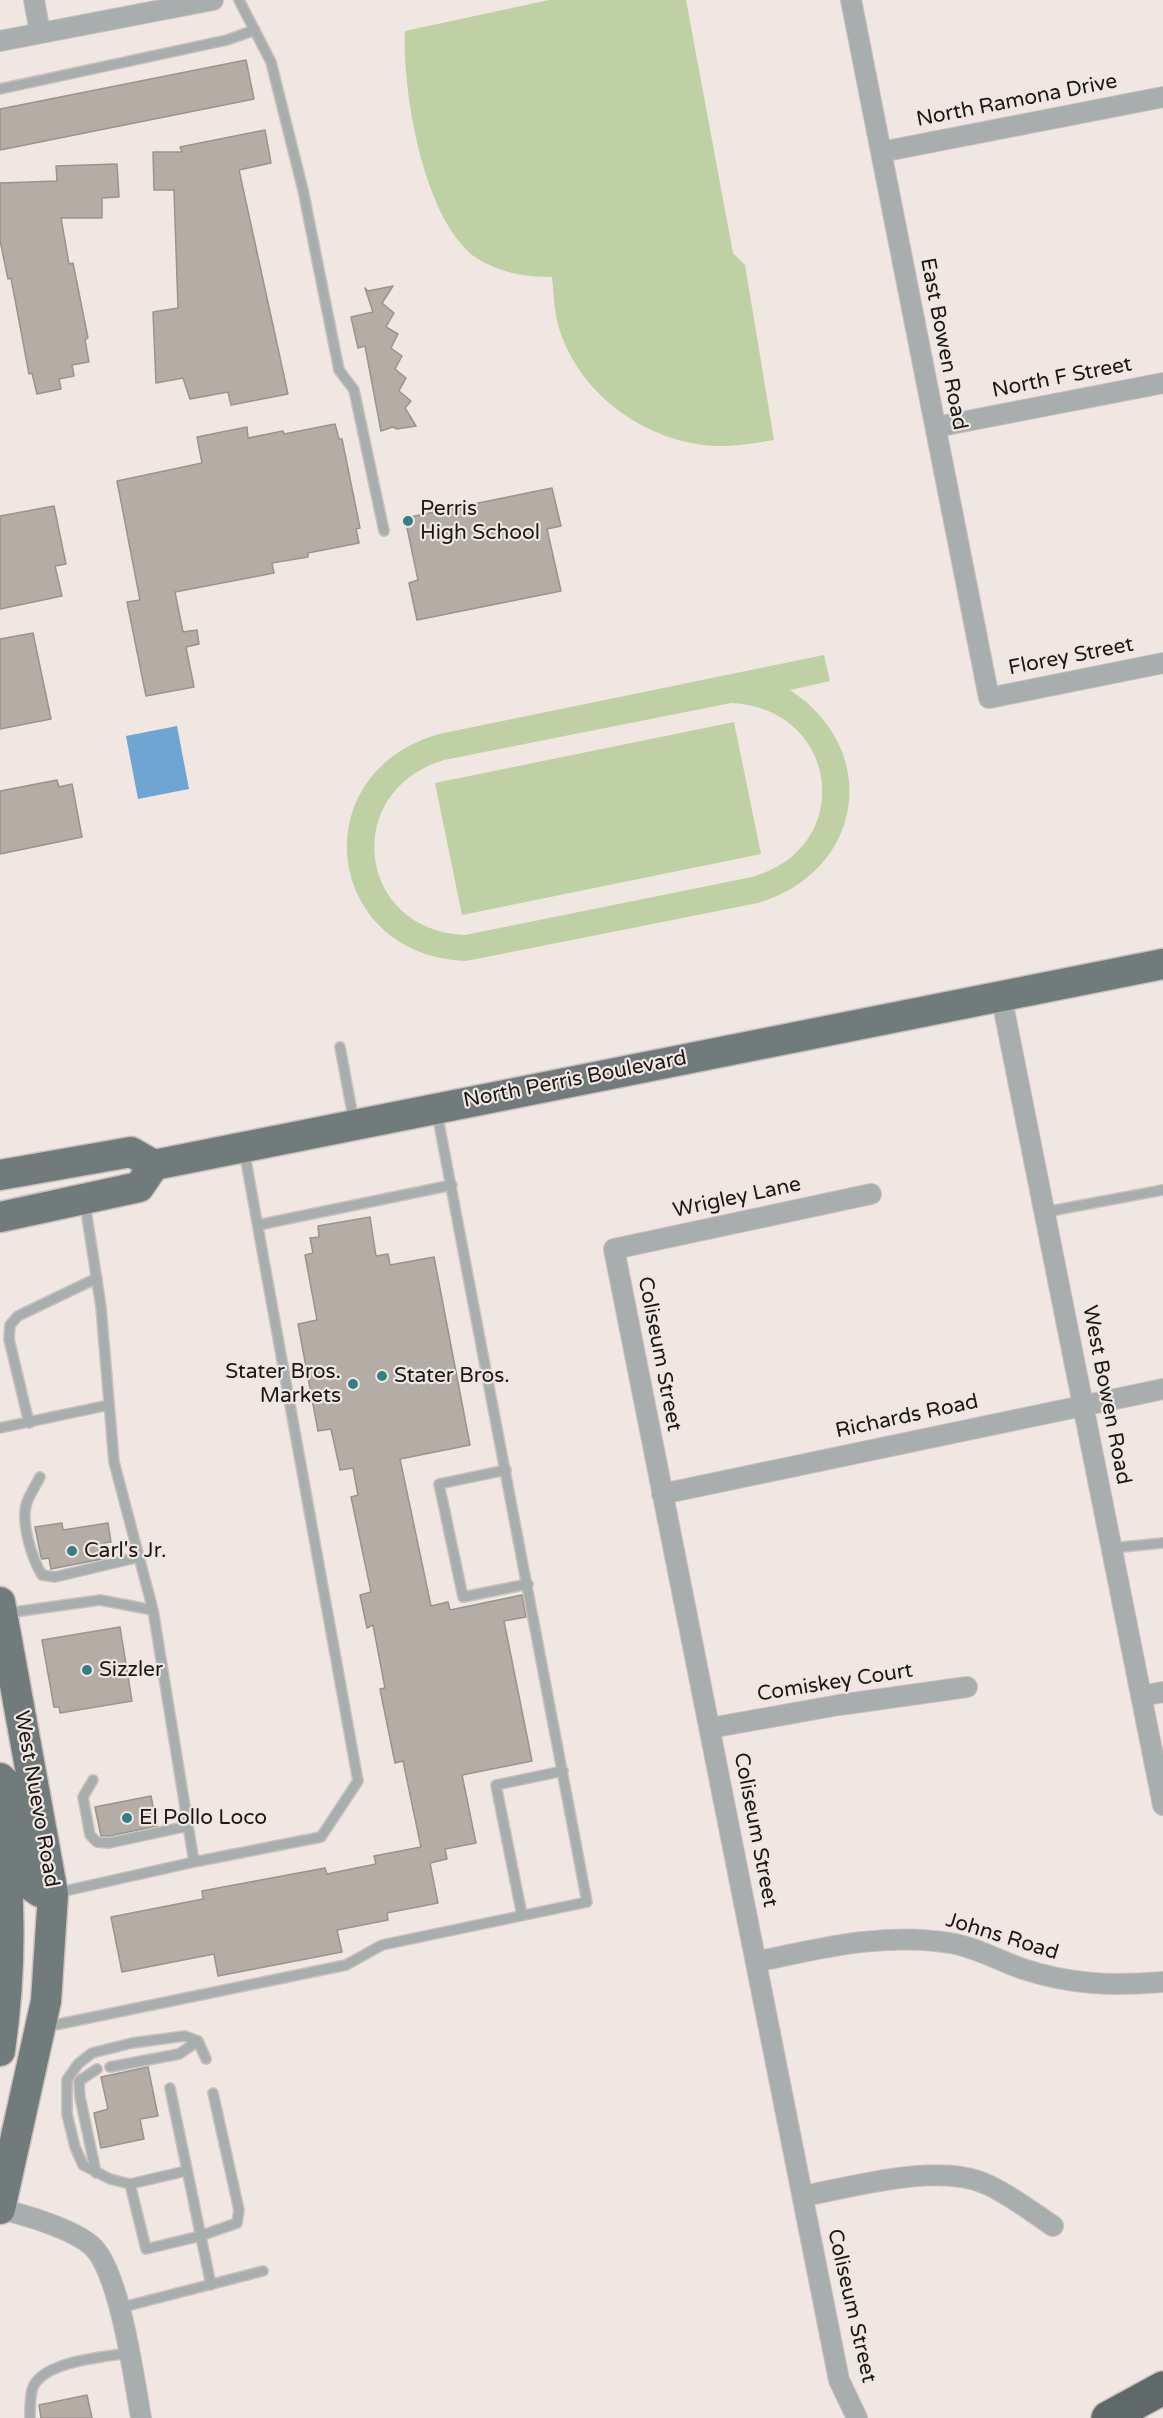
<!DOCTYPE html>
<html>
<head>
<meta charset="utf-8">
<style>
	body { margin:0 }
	canvas { display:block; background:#f0e6e2 }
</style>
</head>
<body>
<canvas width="1163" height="2418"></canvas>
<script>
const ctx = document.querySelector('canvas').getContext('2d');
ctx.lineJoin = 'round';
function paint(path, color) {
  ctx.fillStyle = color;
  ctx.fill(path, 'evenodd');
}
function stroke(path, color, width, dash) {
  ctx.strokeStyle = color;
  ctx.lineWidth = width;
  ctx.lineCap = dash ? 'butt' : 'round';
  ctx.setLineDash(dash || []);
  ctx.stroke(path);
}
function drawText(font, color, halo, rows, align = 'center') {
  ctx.font = font + ' "Varela Round",sans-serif';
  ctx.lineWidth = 4.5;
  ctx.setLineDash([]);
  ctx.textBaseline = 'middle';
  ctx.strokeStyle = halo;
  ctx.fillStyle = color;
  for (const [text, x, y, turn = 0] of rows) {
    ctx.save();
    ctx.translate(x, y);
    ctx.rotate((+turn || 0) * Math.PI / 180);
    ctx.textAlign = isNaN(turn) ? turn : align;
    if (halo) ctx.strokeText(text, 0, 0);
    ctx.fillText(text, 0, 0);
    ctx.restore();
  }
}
paint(new Path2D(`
	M549,0H686L733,253L745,265L774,440C749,444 723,449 697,444C636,434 580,391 560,331C554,314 554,295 552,277C525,277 501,273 478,259C424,224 402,91 405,31Z
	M824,655L830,681L790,690C883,751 863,872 758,903L466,961C324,955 302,773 439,734ZM731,703C840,708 857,848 752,877L465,935C357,931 340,791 444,760Z
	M734,722L761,854L462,915L435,783Z`), '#bfd0a5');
paint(new Path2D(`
	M177,726L189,789L138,799L126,736Z`), '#6fa6d1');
const building = new Path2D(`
	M246,60L254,99L0,150V109Z
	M265,130L271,163L239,170L288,394L231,405L228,392L190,399L183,378L156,383L153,312L178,308L174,190H154L153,152H182L180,147Z
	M117,164L119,197L102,198V218H61L69,264L73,263L88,338L85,340L89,362L72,365L74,376L59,379L61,389L37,394L32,373L29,374L11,278L8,279L0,240V183L57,181L56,166Z
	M393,286L382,303L394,313L386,327L398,334L391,348L402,356L395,369L406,378L399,391L411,401L405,408L416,426L397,429L393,427L381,431L365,346L358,348L351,317L373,312L365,288L368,291Z
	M335,424L339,439H342L360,528L356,529L359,543L308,553V557L272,563L274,573L175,592L183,632L197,630L199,644L186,647L194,687L146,696L127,602L140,600L117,481L202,463L197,437L247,427L248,438L283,431L284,434Z
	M552,488L561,526L547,529L561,591L417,620L409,583L418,580L405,518Z
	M54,506L66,564L55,566L62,596L0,609V516Z
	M33,633L51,719L0,729V639Z
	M57,780L59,787L72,784L82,837L0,854V791Z
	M370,1217L376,1256L388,1254L390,1265L434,1257L470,1445L400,1459L431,1606L448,1602L450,1610L522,1595L526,1617L504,1621L532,1761L462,1775L476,1843L445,1849L447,1859L430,1863L438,1903L387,1913L388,1920L337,1930L342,1952L218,1976L214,1954L122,1972L111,1917L203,1899L202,1891L325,1868L327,1874L376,1864L374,1856L421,1847L403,1761L395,1763L380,1689L385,1688L373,1625L367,1628L360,1595L371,1592L351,1497L358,1495L353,1468L340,1470L331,1429L318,1431L298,1324L317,1320L305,1255L313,1253L310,1238L319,1237L318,1226Z
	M62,1523L63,1530L108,1523L111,1542L104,1543L107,1558L51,1569L49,1558L42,1559L41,1557L35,1527Z
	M120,1627L132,1701L60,1713L59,1707H54L42,1640Z
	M151,1796L157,1826L109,1836H101L95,1807Z
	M148,2067L158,2116L140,2119L144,2139L101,2148L94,2113L108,2109L101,2077Z
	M87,2395L92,2418H41L39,2405Z`);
paint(building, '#b3ada5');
stroke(building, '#99948d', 1.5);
const lane = new Path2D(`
	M239,0L271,62L303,190L339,370L354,390L384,531
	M0,89L227,40L255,30
	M340,1047L354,1122
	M85,1204L101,1307L114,1462L153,1610L194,1862
	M1045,1212L1163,1190
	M258,1225L452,1185
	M29,1423L9,1339L10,1325L18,1316L97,1278
	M0,1428L109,1405
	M506,1470L439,1484L463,1597L528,1584
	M40,1477C36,1485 30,1494 27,1502C20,1521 32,1559 42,1575L55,1577L139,1557
	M1112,1548L1163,1543
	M7,1613L100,1600L153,1610
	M93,1780L83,1797L90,1835L97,1842L109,1843L188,1826
	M56,1893L194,1862L321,1837L358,1781L244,1150
	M522,1915L496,1785L563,1771
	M45,2027L346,1965L382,1945L587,1902L437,1113
	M110,2067L179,2054L198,2041
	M170,2088L211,2285
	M186,2171L130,2184L110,2179L83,2165L75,2147L67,2114V2080L78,2064L92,2053L132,2043L185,2036L198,2041L206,2059
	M96,2173L80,2097L79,2081L97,2069
	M130,2184L146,2249L200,2236L237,2223L239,2210L213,2093
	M119,2308L263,2271
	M30,2418C30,2409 30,2398 32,2390C40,2361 104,2357 129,2353`);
const street = new Path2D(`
	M34,0L40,33
	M851,0L989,698L1163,663
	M0,41L213,0
	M881,152L1163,97
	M936,427L1163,383
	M1001,995L1163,1805
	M662,1494L1163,1389
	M1141,1696L1163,1692
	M710,1728L839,1705L967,1687
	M756,1962C821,1948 884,1932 950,1943C976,1947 999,1961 1023,1969C1072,1985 1113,1986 1163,1982
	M803,2196C854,2187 937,2162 986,2184C1009,2194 1032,2212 1053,2226
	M0,2209C25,2215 74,2229 93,2247C120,2274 134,2378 141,2418
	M857,2418L839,2380L614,1249L871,1194`);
const primary = new Path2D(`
	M0,1175L131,1152L154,1165
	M0,1217L139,1187L154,1165L1163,964
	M0,1602L53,1894L46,2001L0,2209
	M0,1778C27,1801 23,1849 26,1882L40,1892L53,1894
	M0,1818C12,1896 11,1973 0,2051`);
const highway = new Path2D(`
	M1108,2418L1163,2388`);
stroke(lane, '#cac1bd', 12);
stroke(street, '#cac1bd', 22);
stroke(primary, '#cac1bd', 33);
stroke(highway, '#cac1bd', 36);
stroke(lane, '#a8adad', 9);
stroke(street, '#a8adad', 20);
stroke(primary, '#727b7b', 30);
stroke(highway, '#5f6969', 33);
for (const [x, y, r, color] of [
	[408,521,6,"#367e86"],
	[382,1376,6,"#367e86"],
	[353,1384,6,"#367e86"],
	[72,1551,6,"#367e86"],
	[87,1670,6,"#367e86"],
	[127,1818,6,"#367e86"]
]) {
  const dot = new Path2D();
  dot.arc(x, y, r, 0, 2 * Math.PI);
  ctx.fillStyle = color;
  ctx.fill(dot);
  stroke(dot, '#f0e6e2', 2);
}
drawText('21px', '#1b1716', '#f0e6e2', [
	["North Ramona Drive",1017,101,-11],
	["East Bowen Road",943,344,79],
	["North F Street",1062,378,-11],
	["Florey Street",1071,657,-11],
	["North Perris Boulevard",575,1080,-11],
	["Wrigley Lane",737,1198,-12],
	["Coliseum Street",659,1354,79],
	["West Bowen Road",1106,1395,79],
	["Richards Road",907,1417,-12],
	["Comiskey Court",835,1683,-9],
	["West Nuevo Road",36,1799,80],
	["Coliseum Street",755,1830,79],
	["Johns Road",1002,1937,17],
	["Coliseum Street",851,2306,77]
]);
drawText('21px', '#1b1716', '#f0e6e2', [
	["Perris",420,509],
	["High School",420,533],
	["Stater Bros.",341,1372,"right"],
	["Markets",341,1396,"right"],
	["Stater Bros.",394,1376],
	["Carl's Jr.",84,1551],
	["Sizzler",99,1670],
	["El Pollo Loco",139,1818]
], 'left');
</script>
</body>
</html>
